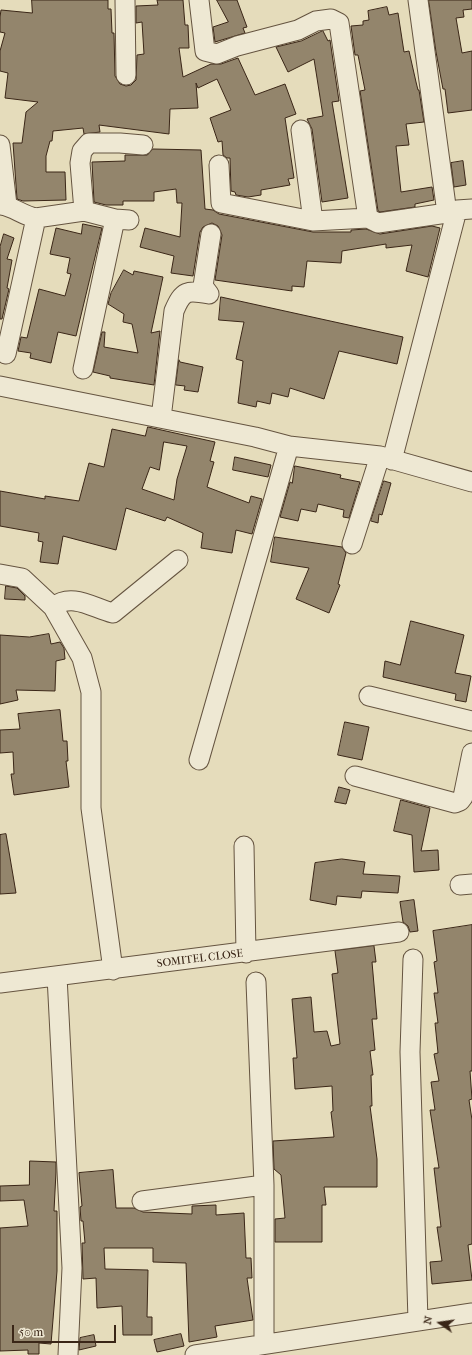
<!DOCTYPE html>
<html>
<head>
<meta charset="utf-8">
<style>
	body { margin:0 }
	#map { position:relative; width:472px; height:1355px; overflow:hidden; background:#e5dcbb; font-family:"IM FELL French Canon",serif }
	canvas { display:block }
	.north { position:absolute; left:420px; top:1303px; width:40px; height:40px; -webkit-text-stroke:3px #eee8d3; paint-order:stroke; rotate:283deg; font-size:11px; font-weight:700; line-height:16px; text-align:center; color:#3a2617 }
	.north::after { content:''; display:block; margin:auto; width:14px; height:18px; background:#3a2617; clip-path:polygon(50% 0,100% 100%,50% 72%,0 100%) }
	.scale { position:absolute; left:12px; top:1325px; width:104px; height:18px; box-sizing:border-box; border:2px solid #3a2617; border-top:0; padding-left:5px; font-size:12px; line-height:14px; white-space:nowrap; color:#3a2617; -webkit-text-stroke:3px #eee8d3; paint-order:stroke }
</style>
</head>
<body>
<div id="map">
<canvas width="472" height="1355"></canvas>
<div class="north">N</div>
<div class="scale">50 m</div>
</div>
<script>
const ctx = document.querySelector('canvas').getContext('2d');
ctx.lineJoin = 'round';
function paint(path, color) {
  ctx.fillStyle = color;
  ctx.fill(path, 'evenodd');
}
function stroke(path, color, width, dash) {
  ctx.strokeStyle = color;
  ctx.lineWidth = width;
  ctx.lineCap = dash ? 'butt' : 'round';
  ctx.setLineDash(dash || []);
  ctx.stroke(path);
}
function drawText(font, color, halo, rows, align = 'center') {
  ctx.font = font + ' "IM FELL French Canon",serif';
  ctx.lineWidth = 3;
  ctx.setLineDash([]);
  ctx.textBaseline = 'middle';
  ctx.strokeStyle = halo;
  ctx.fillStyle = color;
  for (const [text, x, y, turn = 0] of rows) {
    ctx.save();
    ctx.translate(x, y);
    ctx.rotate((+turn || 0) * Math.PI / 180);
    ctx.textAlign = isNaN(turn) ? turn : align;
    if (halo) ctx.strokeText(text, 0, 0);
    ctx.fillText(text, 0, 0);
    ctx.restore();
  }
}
const building = new Path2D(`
	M32,0H108V9H111L112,33H114L115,76L120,84L126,86L131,85L136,80L137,55L144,54L142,22L136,23V6L158,5L157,0H183L185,25H188L189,48H179L183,77L211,64H221L238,58L255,95L285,84L296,114L285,118L294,178L288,179L290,185L261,190V195L248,197L236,195L235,192L231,191L230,158H227L223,155L222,141L218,142L210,118L231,110L217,79L198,88L196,83L198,108L170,109L169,134L99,125L100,132L84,134L83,128L53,131L52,141H50L46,156V172H65L66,200L23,201L17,199L13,143H22L26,112L38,102L5,98L8,73L0,71V51L5,33L0,32V17L1,10L32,13Z
	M217,0H237L247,27L243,28L245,33L215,42L213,27L228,22Z
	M429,0H472V9L463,10L464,17L456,18L462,53L472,51V110L448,113L445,89H443L436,52Z
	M387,7L389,15L398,13L404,52L409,51L416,82L418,90H419L424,122L406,124L409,145L396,146L401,192L432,187L434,200L415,204V207L380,212L378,211L360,91L365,90L358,55H355L351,26L363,25V21L369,20L368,11Z
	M323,31L328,41L330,40L339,101L332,102L348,198L322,202L312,129L307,119L323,116L314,59L288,72L276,47L301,41Z
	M153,149L201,150L205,209L213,210L219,214L313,232H351V230L366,229L380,234L432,226L440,228L428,277L406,271L412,245L386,248V244L342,251L341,263L307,261L304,287L292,286V291L215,280L222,235L218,226L212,223L203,227L200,232L193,276L171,273L174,256L140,247L145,228L180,237L182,203H177L176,189L154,192V201H123V205H106L94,202L92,162L125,161V155H147Z
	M463,161L466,185L454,187L451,163Z
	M83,224L102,228L76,336L58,332L51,363L30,358L31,353L18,351L21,337L27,338L39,289L65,296L71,274L67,273L70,258L50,254L56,228L81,234Z
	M4,234L14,238L7,259L12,260L7,288L9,289L2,319H0V247Z
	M124,270L133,275L134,271L163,277L151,333L160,331L154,385L110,378V376L93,372L102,332H105L104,347L138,353L132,324L123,322L124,314L108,304L111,293Z
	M221,297L403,337L397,364L339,351L324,399L290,388L288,397L272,393L270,404L257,401L256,407L238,403L243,361L236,359L244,322L219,320Z
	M179,360L180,362L203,367L198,392L184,390L185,386L176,385Z
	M148,427L215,442L210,461L214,462L207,487L249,503L251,496L262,499L252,534L236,530L232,553L201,548L203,533L167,517L165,521L126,508L116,550L63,536L58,564L40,562L43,542L38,541L39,533L0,526V491L45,499V496L79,501L89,463L104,467L112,429L145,436ZM164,442L187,446L177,479L174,500L142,489L150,467L159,470Z
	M235,457L271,465L268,477L233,470Z
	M295,466L341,475L340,478L360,482L349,518L343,517L344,510L318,504L316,512L301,509L298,521L280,517L290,482L292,483Z
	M384,481L391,483L382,515L379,514L378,523L371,521Z
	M275,537L342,547L346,553L338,584L340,585L329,613L296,599L309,568L271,562Z
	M6,586L17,588L25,596V600L5,599Z
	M411,621L464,635L455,673L471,676L466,702L455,700L456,694L383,677L385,661L400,665Z
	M49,634L51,644L60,642L64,648L65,659L56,661L55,691L16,690L18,700L0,704V635L29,637Z
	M60,710L63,741H67L68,761H66L69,787L14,795L11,774H14L13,752L0,753V730L20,729L18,714Z
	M345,722L369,727L362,760L338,755Z
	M339,787L350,790L346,804L335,802Z
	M401,800L430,808L421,851L438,850L439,870L414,872L412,835L394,831Z
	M6,834L16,893L0,894V835Z
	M342,859L365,862L363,874L400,876L398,893L362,891L361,898L337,896L336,905L310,900L315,863Z
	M414,900L418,931L410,932L408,926L403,922L400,902Z
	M472,925V1071H470L472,1099L469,1100L472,1120V1244L468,1245L472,1280L432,1284L430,1262L442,1261L437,1227H441L434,1168H439L430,1110H435L431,1082L439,1081L434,1054L438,1053L435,1023H438L434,993H438L434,962L437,961L433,931Z
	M374,946L376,962H372L377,1019H372L375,1050L370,1051L373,1075H371L372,1106H370L377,1159V1187H324L326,1205H322V1242H275V1219L285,1218L281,1175L274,1169L273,1141L334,1137L331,1112L333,1111L332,1086L295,1089L293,1058H297L292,999L311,997L314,1032L327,1031L331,1046L340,1044L332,974L338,973L335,951Z
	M30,1161L56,1162V1172L54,1211H57V1271L51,1344L39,1343V1354H28V1350L0,1351V1228L28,1226L24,1200L0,1201V1186L29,1185Z
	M113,1170L116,1208H134L143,1212L192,1214V1206L216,1205V1215L244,1213L246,1258H251L252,1278H247L253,1320L215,1326L217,1337L189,1342L186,1263L153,1262V1248H104L105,1269L148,1270L147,1317H152V1335H123L122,1306L97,1308L96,1278L83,1279L82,1243H85L83,1221H81L80,1207L82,1206L79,1173Z
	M181,1334L184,1346L157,1352L154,1340Z
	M94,1335L96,1346L79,1350L80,1338Z`);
paint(building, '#93856c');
stroke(building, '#3a2617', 1);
const minor = new Path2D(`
	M125,0L126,75
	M199,0L205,51L217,54L237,46L298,30L316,21L331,19L339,23L368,218L378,223L447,213L457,210L472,209
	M418,0L447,213
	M301,130L313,221
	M0,145L7,205
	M219,165L221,203L313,221L368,218
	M0,205C13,206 23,216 36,218L84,211L115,219L129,220
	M84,211L80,163L82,151L89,143H120L143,145
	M6,354L36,218
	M83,369L115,219
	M0,386L255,437L289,446L380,456L472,482
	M161,418L174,311C183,290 187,290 209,294L203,286L211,234
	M392,460L457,210
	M352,544L380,456
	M0,574L22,578L53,607L82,658L91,692V808L113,970
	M53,607C72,592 93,608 113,613L178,560
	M369,696L472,721
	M199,760L289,446
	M355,776L455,803L460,801L463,797L472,753
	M244,846L246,953
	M460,885L472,884
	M413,959L410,1052L418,1321
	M57,976L72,1268L68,1355
	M256,982L264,1185V1343
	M0,983L399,932
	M142,1201L264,1185
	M195,1355L472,1313`);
stroke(minor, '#655440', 21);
stroke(minor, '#eee8d3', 19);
drawText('11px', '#3a2617', '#eee8d3', [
	["SOMITEL CLOSE",200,959,-7]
]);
</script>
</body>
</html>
